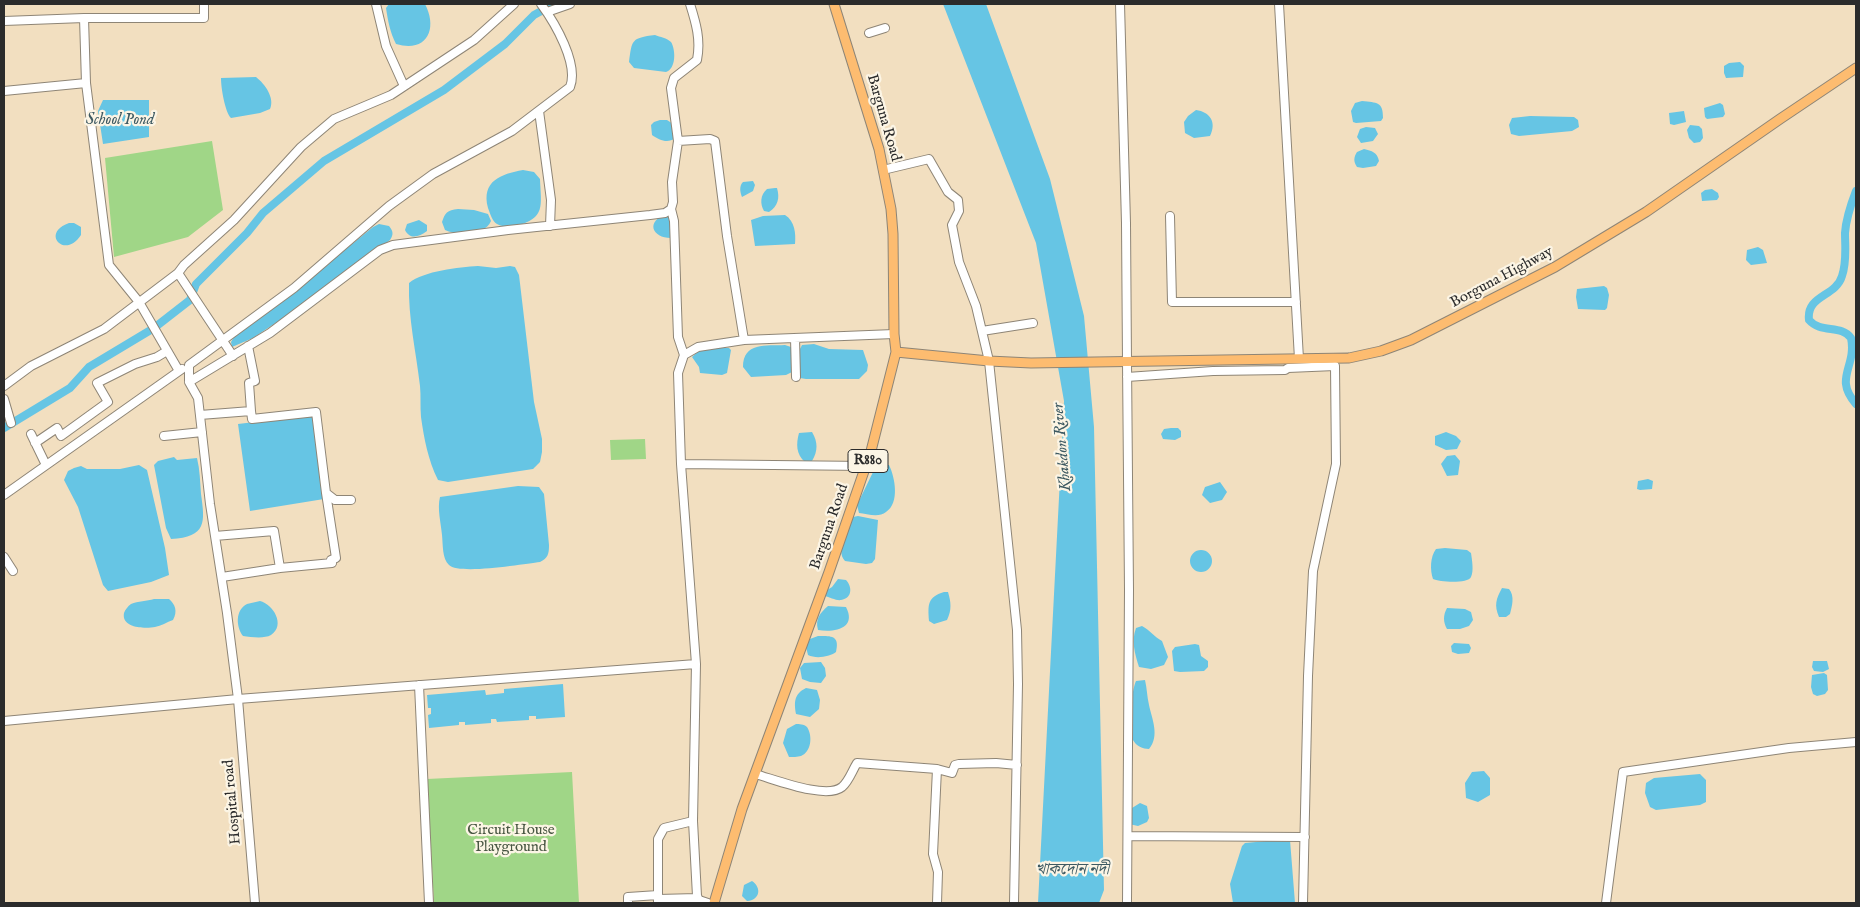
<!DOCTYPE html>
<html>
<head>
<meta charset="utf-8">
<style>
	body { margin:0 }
	#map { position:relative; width:1860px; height:907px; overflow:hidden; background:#f2dfc0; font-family:"IM FELL English",serif }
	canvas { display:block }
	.frame { position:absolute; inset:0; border:5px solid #2b2b2b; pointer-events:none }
</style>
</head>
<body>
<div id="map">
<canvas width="1860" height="907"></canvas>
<div class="frame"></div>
</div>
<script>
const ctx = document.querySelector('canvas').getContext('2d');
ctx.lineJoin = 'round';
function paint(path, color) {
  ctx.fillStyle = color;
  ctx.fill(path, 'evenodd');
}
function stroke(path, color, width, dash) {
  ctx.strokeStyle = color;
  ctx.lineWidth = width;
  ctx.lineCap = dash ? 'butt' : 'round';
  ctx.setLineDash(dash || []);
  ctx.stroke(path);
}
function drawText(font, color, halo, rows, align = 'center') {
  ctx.font = font + ' "IM FELL English","Noto Serif Bengali",serif';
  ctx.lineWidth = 4.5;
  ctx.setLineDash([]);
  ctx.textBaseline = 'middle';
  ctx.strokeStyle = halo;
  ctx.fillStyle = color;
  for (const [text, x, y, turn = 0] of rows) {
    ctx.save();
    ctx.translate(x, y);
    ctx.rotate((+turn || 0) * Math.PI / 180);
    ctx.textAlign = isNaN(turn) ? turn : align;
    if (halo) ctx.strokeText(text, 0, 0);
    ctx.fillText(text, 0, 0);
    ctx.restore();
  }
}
paint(new Path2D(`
	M212,141L223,210L188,237L114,257L105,158Z
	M645,439L646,459L611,460L610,440Z
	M572,772L579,903H434L427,779Z`), '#a0d687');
paint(new Path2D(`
	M389,4H425C438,29 427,53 396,44C390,32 388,21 386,8Z
	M943,4H986L1050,179L1084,316L1094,427L1104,890L1099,903H1038L1064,401L1036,243Z
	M655,35C660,37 667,38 671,42C676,50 676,69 666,72L634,68L629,62C632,40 631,38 655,35Z
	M1740,62L1744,66L1743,77L1726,78L1724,73V66L1729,63Z
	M256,77C265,84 275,98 270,109L260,113L231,118C225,112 221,88 221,78Z
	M103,100H149V137L103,144L98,111Z
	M1362,101C1377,103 1383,101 1383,118L1381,121L1356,123L1353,122L1351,111L1355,103Z
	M1720,103L1723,105L1725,114L1723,117L1707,119L1705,117L1704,108Z
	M1196,110C1210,112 1217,122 1210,136L1194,138L1185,133L1184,122L1188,116Z
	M1684,111L1686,122L1674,125L1670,124L1669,113Z
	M1530,116L1574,117L1578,120L1579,127L1572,131L1519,136L1511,134L1509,125L1512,118Z
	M660,120H667L673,124L675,138C668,144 659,140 652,135L651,125L654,122Z
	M1690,125L1699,126L1702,129L1703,138L1700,142L1694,143L1689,138L1687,130Z
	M1366,127L1375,128L1378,134L1373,141L1361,143L1357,137L1360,129Z
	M1364,149C1372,151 1377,152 1379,161L1376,166L1363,168L1357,167C1353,161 1354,157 1357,152Z
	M523,170L534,172L540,179C541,206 546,218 516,226C510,227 502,227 497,224C492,221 490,213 488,208C481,181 501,174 523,170Z
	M753,181L755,185L753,191L742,197C740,192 739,186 743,182Z
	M775,188H777C780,198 778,206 769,212L764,211C760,204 760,195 767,189Z
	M1712,189L1718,193L1719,197L1717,200L1702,201L1701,193L1705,190Z
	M458,209L474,210L488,214L491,221C486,235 457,236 445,230L442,222C445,213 447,210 458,209Z
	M667,214L674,216L671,238C652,238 645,221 667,214Z
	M785,215C795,221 796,234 795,244L755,246L751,220L763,216Z
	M419,220L427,225V231C419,237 410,240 405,230L407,224Z
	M69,223H74L81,227V235C65,260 40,233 69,223Z
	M379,224L389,226C393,231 394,234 390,240L319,294L253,338L232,347L231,342L234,337L281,302L373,227Z
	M1758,247L1763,250L1767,263L1751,265L1746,260L1747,250Z
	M478,266L496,268L510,266L515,267L519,275L534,402L542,439V452L540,462L533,469L448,482L438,480C428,460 424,438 421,417C420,406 421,396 420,386C416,351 408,318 409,283C424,271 459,267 478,266Z
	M1604,286L1607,288L1609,295L1607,308L1605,310L1578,309L1576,297L1577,289Z
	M814,344L829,349L863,350L868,365L867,371L859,379H806L800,378V349L802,345Z
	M785,345L791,347L792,372L786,375L751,377L743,367C743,342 766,346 785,345Z
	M716,348H729L731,350L727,373L722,375L700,373L699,367L692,357L701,349Z
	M313,415L324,499L250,511L238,424Z
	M1171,428H1178L1181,431V437L1175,440L1163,439L1161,434L1164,429Z
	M812,432C818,442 818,451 812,461L805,462C796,454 796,444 799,433Z
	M1446,432L1456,436L1461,441L1457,449L1446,450L1435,445V436Z
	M1455,455L1460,461L1458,475L1447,476L1441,464L1447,456Z
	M174,457L177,460L197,458C200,470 200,482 201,494C205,522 207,537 171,539L166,528L154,465L158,461Z
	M139,465L147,470L165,548L169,575L151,582L108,591L103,585L78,507L64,480L68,471L74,468L81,466L87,469H120Z
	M882,465H889C895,477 900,503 886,512C879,518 867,514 859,513L857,505L875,468Z
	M1648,479L1653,481L1652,489L1640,490L1637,489L1638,481Z
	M1220,482L1227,492L1222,500L1210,503L1202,495L1205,487Z
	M518,486L539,487L544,494L549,545C549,554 548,558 540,562C524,564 459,575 449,565C442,559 443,544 442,535C441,523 437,509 440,497Z
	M858,516L878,520L875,559L872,563L866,564L845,561C835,550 847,528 853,517Z
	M1445,548L1467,550L1471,553C1472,560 1474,571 1471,577C1468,584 1439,582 1433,579C1430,570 1430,557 1436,549Z
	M1190 561a11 11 0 1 1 22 0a11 11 0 1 1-22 0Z
	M838,579L846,580C852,586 853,598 841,600C837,601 829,597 825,596L824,592L832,587Z
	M1502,588L1509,589C1515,596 1512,606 1510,614L1506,617H1499C1494,605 1496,599 1502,588Z
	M944,592H948C951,602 952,610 947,620L934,624L929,621C928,605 927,597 944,592Z
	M154,599H169C175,604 178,611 173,620C167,622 161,626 155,627C145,629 121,628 124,613C125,610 128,606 131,604C138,601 147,601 154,599Z
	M260,601C273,604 286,625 271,635C264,639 251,637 243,636C236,627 235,610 247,604C251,603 256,602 260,601Z
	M828,606L846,607C857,628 835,633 818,630C815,619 820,613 828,606Z
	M1447,608L1465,609L1471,612L1473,620L1469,626L1460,629H1447C1443,622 1443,615 1447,608Z
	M1142,626C1150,630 1154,637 1162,641L1168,657L1164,665L1151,669L1139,667C1135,654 1131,641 1136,628Z
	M818,636C831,636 840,635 836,652C829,657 816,659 808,655L806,647L810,639Z
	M1454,643L1469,644L1471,648L1469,653L1458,654L1452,652L1451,646Z
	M1195,644L1199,645L1201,656L1208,661V667L1204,671L1180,672L1174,671L1172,651L1175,647Z
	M1813,661H1827L1829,669L1823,672L1814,671L1812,667Z
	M821,662L825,668L826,676L821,683L810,682L802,679L800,668L804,663Z
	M1824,673L1827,675L1828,690L1825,694L1817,696L1813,694L1811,687L1812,675Z
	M1145,680C1147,688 1147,697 1149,705C1152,719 1160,736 1149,749C1143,749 1136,746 1133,740C1128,729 1131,692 1136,681Z
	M563,684L565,717L536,719V716H529V720L497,722L496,719H491V723L465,725V722H459V725L429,728L428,715L431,714V708H428L427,695L485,690L486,695L504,693V689Z
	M806,688L817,690L820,700L819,709L810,717L796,714C794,702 794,694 806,688Z
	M796,724C799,724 804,724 807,727C813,736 811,752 801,756C798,757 792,757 789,757L783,743L787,729Z
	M1484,771L1490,778V795L1478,802L1466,798L1465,783L1472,772Z
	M1700,774L1706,780V802L1700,805L1656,810L1650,807L1645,793L1646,783L1654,778Z
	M1140,803L1147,806L1149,818L1147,822L1138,826L1129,824L1132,808Z
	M1278,840H1290L1295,903H1233L1230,884L1242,846L1245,843Z
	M752,881C762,888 760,900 747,901L742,896L744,885Z`), '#66c5e4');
stroke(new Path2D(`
	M1856,191C1851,204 1846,218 1845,233C1845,246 1847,262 1842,276C1836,297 1806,295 1809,320C1821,334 1841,324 1851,338C1857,367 1833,378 1856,404
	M4,428L70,388L89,367L154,328L190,300L196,284L247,233L263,213L324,161L444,90L505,44L534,15L554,4`), '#66c5e4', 8);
const minor = new Path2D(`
	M376,4L386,46L404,86
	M1120,4L1126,223L1127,362L1129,590L1127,903
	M1279,4L1299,359
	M547,12L570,4
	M4,21L84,18H204V4
	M869,33L885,28
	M86,83L109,265L139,302L179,371
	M4,91L86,83L84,18
	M539,111L551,200L550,226
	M678,141L710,139L715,141L727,236L744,340
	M883,170L929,159L948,192L958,200L959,211L952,225L959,262L976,306L989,361L1017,630L1018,684L1014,903
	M671,209L674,221L678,337L684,355
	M1170,216L1172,302H1296
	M178,273L184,265L234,220L301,147L334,119L391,95L474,40L514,4
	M982,331L1033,323
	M795,338L796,377
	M1127,377L1213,371L1285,370L1288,368L1335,366L1336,464L1313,571L1308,676L1303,903
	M189,382L270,333L380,250L393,245L508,230L650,215L665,213L671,209L673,202L672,182L678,141L671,88L674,78L697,60C701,40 696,23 690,4
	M4,386L31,366L104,329L178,273L233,356
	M4,399L11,423
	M251,411L252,419L316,412L326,493L335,500H351
	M200,415L251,411L249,383L255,381L248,346
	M31,434L46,465
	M164,436L202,432
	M35,443L57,428L61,436L108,402L97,383L135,364L157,357L167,351
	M681,464L866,466
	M4,495L182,369
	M215,536L274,531L280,568L222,577
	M4,557L13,571
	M280,568L332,563L331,560L336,558L326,493
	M419,685L429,903
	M4,721L238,699L696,664
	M937,769L933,854L938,872L937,903
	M755,774C774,779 826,800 842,787C849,781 852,771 857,763L937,769L952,773L955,765L959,764L996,763L1017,765
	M1128,836L1305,837
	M658,899L697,898
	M255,903L238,699L227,613L210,504L198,398L189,382V365L294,288L389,206L433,174L512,131L570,87C579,64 555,23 541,4
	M628,903V897L658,895
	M658,903V839L664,828L693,821
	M708,903L699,900L697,896L693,821L696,664L681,464L678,373L684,355L698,347L744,340L894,334
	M1606,903L1623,772L1789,748L1856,742`);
const major = new Path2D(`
	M896,352L989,361L1031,363L1349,358L1381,351L1411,340L1555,267L1646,212L1780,119L1856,68
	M714,903L742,809L829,572L871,451L896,352L894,334L893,234L891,209L879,149L834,4`);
stroke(minor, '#8e8576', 10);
stroke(major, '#8e8576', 11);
stroke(minor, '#fff', 8);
stroke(major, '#fdbc70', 9);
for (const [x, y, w] of [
	[868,461,40]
]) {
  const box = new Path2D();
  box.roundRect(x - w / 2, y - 11.5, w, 23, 4);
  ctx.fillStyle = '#fcf5e5';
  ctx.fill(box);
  stroke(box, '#2b2b2b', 1);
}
drawText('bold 14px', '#2b2b2b', null, [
	["R880",868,461]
]);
drawText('15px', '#2b2b2b', '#fcf5e5', [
	["Barguna Road",883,118,74],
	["Borguna Highway",1502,278,-28],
	["Barguna Road",830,527,-71],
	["Hospital road",233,802,-95]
]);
drawText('15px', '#485642', '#fcf5e5', [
	["Circuit House",511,831],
	["Playground",511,848]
]);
drawText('italic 16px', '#3d5962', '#fcf5e5', [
	["School Pond",120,121],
	["Khakdon River",1063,447,-95],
	["খাকদোন নদী",1072,871]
]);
</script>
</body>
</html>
